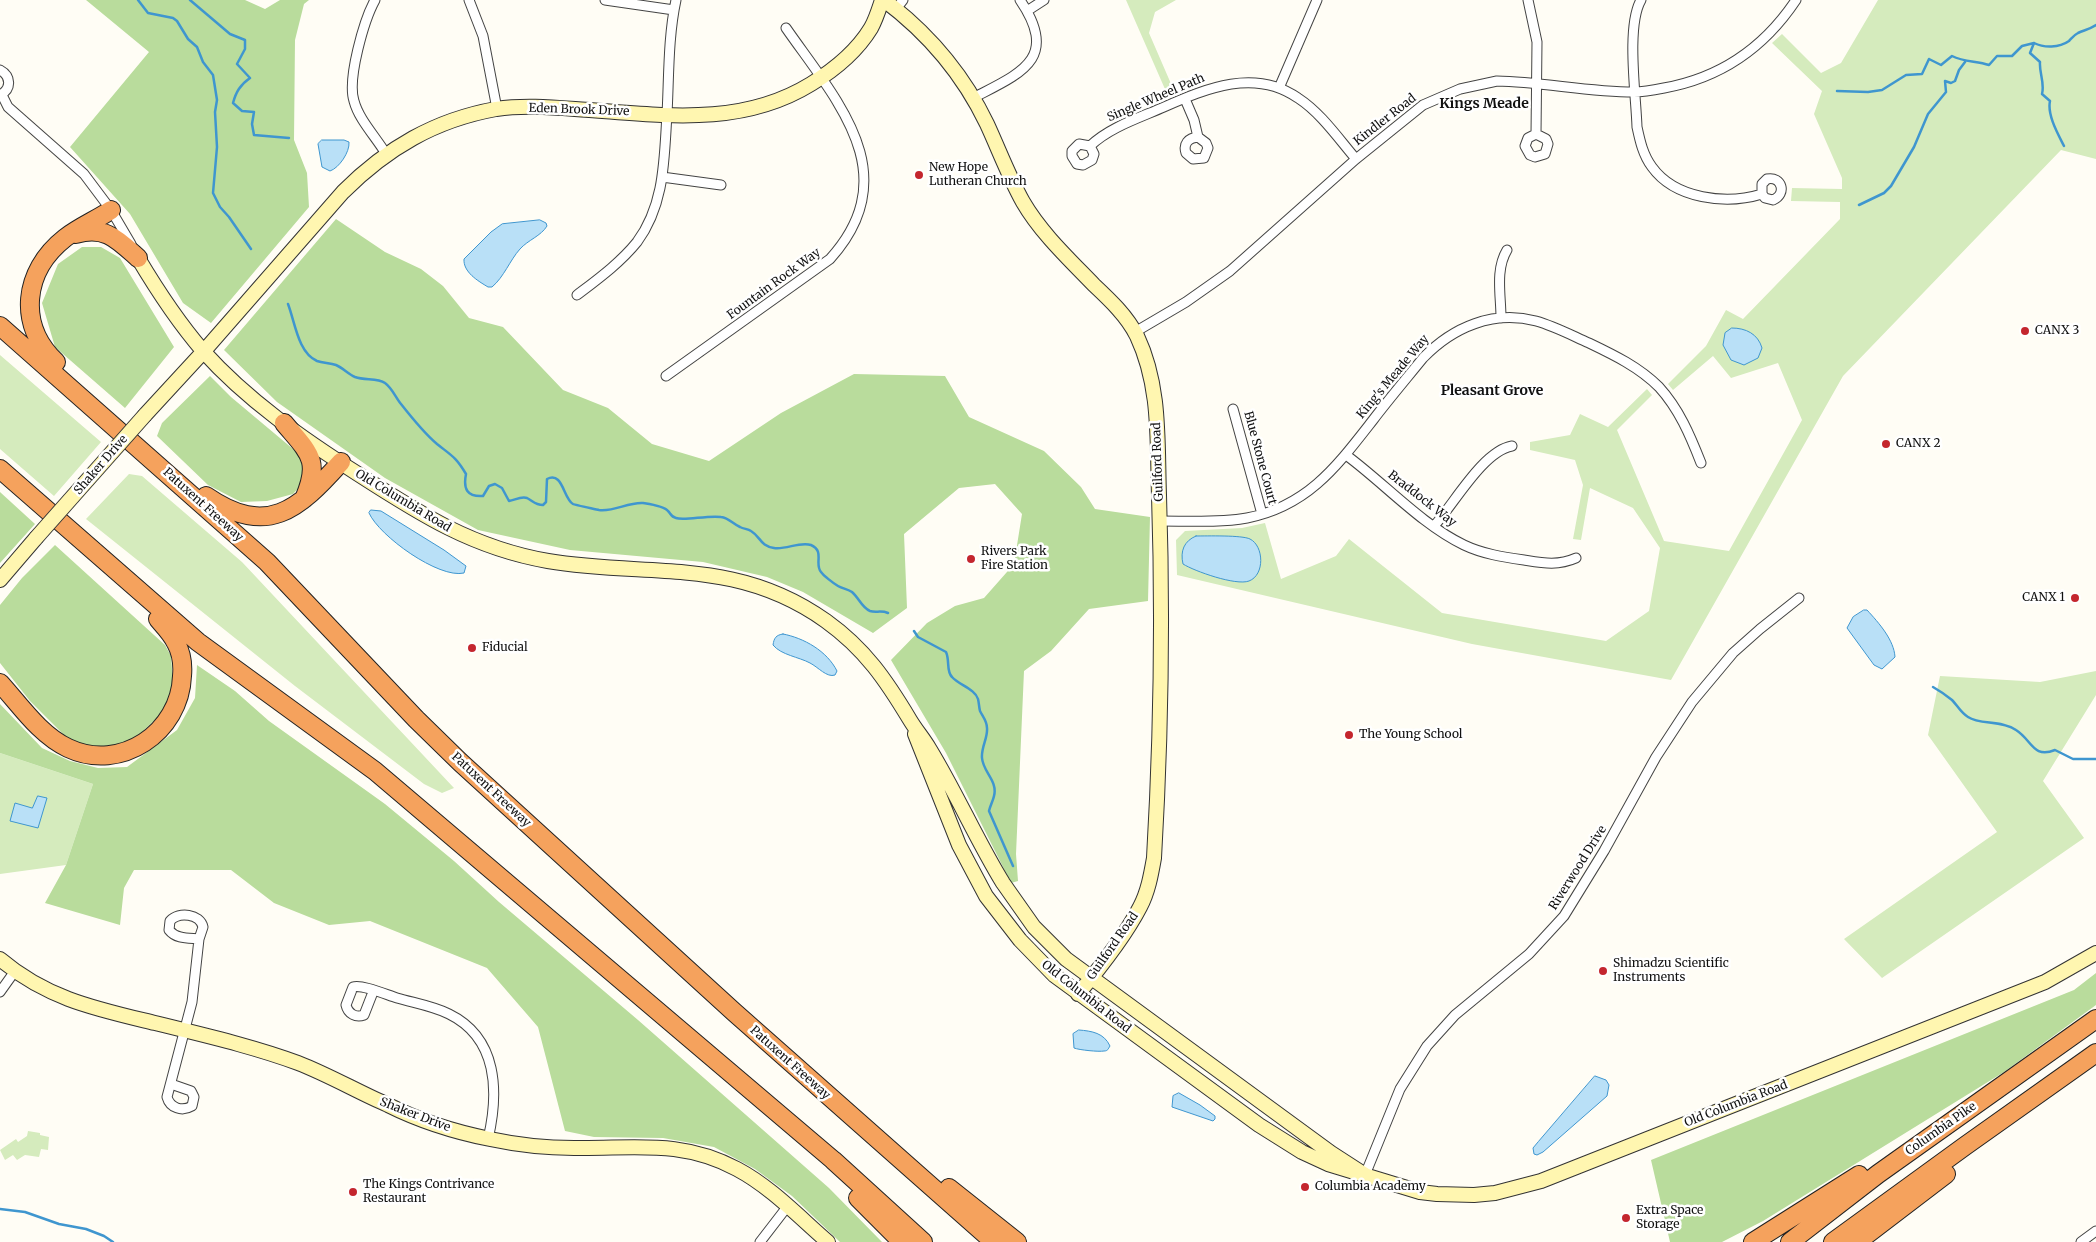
<!DOCTYPE html>
<html>
<head>
<meta charset="utf-8">
<style>
	body { margin:0 }
	canvas { display:block; background:#fffdf5 }
</style>
</head>
<body>
<canvas width="2096" height="1242"></canvas>
<script>
const ctx = document.querySelector('canvas').getContext('2d');
ctx.lineJoin = 'round';
function paint(path, color) {
  ctx.fillStyle = color;
  ctx.fill(path, 'evenodd');
}
function stroke(path, color, width, dash) {
  ctx.strokeStyle = color;
  ctx.lineWidth = width;
  ctx.lineCap = dash ? 'butt' : 'round';
  ctx.setLineDash(dash || []);
  ctx.stroke(path);
}
function drawText(font, color, halo, rows, align = 'center') {
  ctx.font = font + ' Merriweather,serif';
  ctx.lineWidth = 5;
  ctx.setLineDash([]);
  ctx.textBaseline = 'middle';
  ctx.strokeStyle = halo;
  ctx.fillStyle = color;
  for (const [text, x, y, turn = 0] of rows) {
    ctx.save();
    ctx.translate(x, y);
    ctx.rotate((+turn || 0) * Math.PI / 180);
    ctx.textAlign = isNaN(turn) ? turn : align;
    if (halo) ctx.strokeText(text, 0, 0);
    ctx.fillText(text, 0, 0);
    ctx.restore();
  }
}
paint(new Path2D(`
	M1126,0H1176L1155,12L1149,33L1175,93L1168,96Z
	M1878,0H2096V159L2061,150L1843,376L1671,680L1472,644L1177,575L1176,540L1185,531L1242,528L1265,523L1281,579L1336,556L1349,539L1442,613L1606,641L1649,611L1660,548L1633,508L1590,488L1581,540L1573,539L1583,485L1575,460L1530,450V442L1570,435L1580,414L1608,427L1647,389L1652,395L1617,430L1664,541L1729,551L1802,420L1778,363L1731,378L1713,356L1673,390L1668,384L1706,346L1726,310L1743,319L1840,219V202L1791,201L1792,188L1842,189V178L1814,114L1822,91L1772,43L1782,34L1821,73L1841,63Z
	M0,355L101,442L54,496L0,449Z
	M129,474L142,476L242,562L454,788L442,793L424,784L295,686L86,519Z
	M2096,671V695L2043,781L2084,838L1882,978L1844,939L1997,832L1928,735L1940,676L2040,682Z
	M0,753L93,784L66,865L0,874Z
	M28,1131L40,1133V1135L49,1137L48,1150L41,1149L39,1157L25,1155L17,1160L13,1155L5,1160L0,1150L16,1139L18,1142L27,1136Z`), '#d5ebbd');
paint(new Path2D(`
	M86,0H245L265,9L280,0H309L304,4L295,40L294,140L307,173L309,207L211,323L183,303L130,214L70,147L149,52Z
	M336,219L385,252L421,269L443,286L469,318L503,327L563,390L608,408L652,444L709,461L781,413L854,374L945,376L969,417L1044,451L1081,487L1095,509L1150,517L1148,601L1089,609L1051,651L1024,671L1016,854L1018,881L1011,883L946,753L891,660L927,623L955,606L984,598L1014,564L1022,514L995,484L959,488L904,534L907,608L873,633L803,592L767,577L703,562L570,550L478,530L385,478L277,402L224,350Z
	M82,247H101L120,258L174,347L125,408L55,347L42,303L58,264Z
	M210,376L231,397L299,454L304,468L302,484L293,494L267,501L241,502L208,485L157,436L162,423Z
	M0,492L35,524L0,563Z
	M55,545L165,645L171,656L173,683L167,708L134,740L105,749L70,741L30,701L0,663V605L22,578Z
	M197,665L235,691L269,721L385,804L454,861L499,902L638,1020L829,1188L882,1242H840L792,1196L755,1169L714,1147L663,1138L594,1137L565,1131L538,1027L487,968L370,921L329,925L274,903L231,870H134L124,888L120,925L45,903L66,865L93,784L0,753V704L42,748L70,761L98,768L127,767L177,730L195,698Z
	M2096,973V1005L2004,1072L1763,1221L1722,1242H1670L1651,1160L2074,990Z`), '#b9dc9c');
const water = new Path2D(`
	M322,140H344L349,142C350,152 339,168 330,171L322,167L318,144Z
	M540,220L546,223L547,226C541,236 528,240 520,249C510,260 504,277 492,287H488C478,281 463,272 464,259L491,232L502,224Z
	M1732,328C1746,328 1758,334 1762,348L1758,358L1744,365L1731,360L1723,345L1725,333Z
	M371,510L381,511L444,550L466,566L464,573C439,579 379,536 369,513Z
	M1196,536C1207,536 1242,535 1250,539C1264,546 1265,575 1249,581C1236,586 1194,571 1183,564C1180,551 1184,541 1196,536Z
	M1864,610H1867C1879,623 1894,640 1895,657L1882,669L1874,665L1847,628L1853,617Z
	M783,634C804,638 827,651 837,671L835,675C827,678 818,667 810,663C799,657 781,655 773,645C774,638 776,635 783,634Z
	M38,796L47,798L38,828L10,821L15,803L32,808Z
	M1079,1030C1092,1031 1104,1033 1110,1046C1108,1049 1108,1051 1104,1051C1099,1052 1079,1050 1074,1048L1073,1034Z
	M1595,1076L1606,1080L1609,1085L1607,1096L1543,1152L1537,1155L1534,1154L1533,1148L1538,1142Z
	M1179,1093L1200,1105L1215,1116V1119L1213,1121L1172,1107L1173,1096Z`);
paint(water, '#b9e0f7');
stroke(water, '#3f96cf', 1);
stroke(new Path2D(`
	M138,0L148,13L173,18L177,21L188,39L197,47L203,62L213,75L217,100L215,112L217,147L213,193L220,207L229,217L251,249
	M190,0L230,34L245,40V49L237,64L250,78C240,85 236,92 233,103L242,111L254,112L252,124L254,135L289,138
	M2034,43L2030,53L2040,62C2039,73 2045,83 2042,94L2050,101C2047,115 2058,134 2064,146
	M1837,91L1868,92L1882,90L1906,75L1922,74L1929,59L1941,65L1952,56C1964,62 1976,61 1989,65L1997,56H2012L2022,46L2034,43C2044,48 2059,48 2069,41C2072,38 2074,35 2078,33C2085,30 2090,29 2096,25
	M1859,205L1884,193L1891,186L1914,147L1928,114L1946,92L1945,81L1951,83L1955,81L1959,70L1965,62
	M288,304C295,322 298,353 317,361C323,363 330,363 336,365C343,368 348,374 355,377C365,381 377,377 385,383C392,388 396,398 401,404C412,418 424,433 437,444C452,456 456,457 466,474C463,489 467,497 483,496L489,486L495,484L502,488L509,501C515,500 521,496 527,498C533,501 535,505 543,505L546,502L547,479C563,471 563,498 573,504C575,505 595,509 599,510C614,512 628,502 643,503C649,504 664,506 668,511C671,514 671,517 676,518C684,521 708,515 721,517C729,518 733,524 740,527C744,529 748,529 751,531C761,537 760,546 774,548C786,550 800,541 811,545C825,551 814,564 821,572C824,576 833,583 838,586C843,589 848,589 852,592C859,598 862,608 870,611C876,613 881,610 888,613
	M914,631L918,637L946,652C950,661 946,671 952,677C959,685 975,689 978,699C979,703 979,707 980,711C983,717 987,721 987,728C988,738 981,747 982,758C983,772 998,781 994,796C993,801 990,806 989,811L1013,866
	M1933,687C1940,691 1946,695 1952,700C1957,705 1961,713 1968,717C1980,725 2001,720 2016,730C2032,740 2033,759 2055,750L2073,759H2096
	M0,1209L25,1212L59,1224L86,1229L104,1236L113,1242`), '#3f96cf', 2.5);
const street = new Path2D(`
	M375,0C364,20 347,79 354,101C359,120 376,137 386,154
	M469,0L483,36L497,109
	M605,0L674,10
	M1528,0L1537,42L1536,134L1528,138L1525,146L1530,155L1535,157L1545,154L1548,144L1546,139L1536,134
	M1641,0C1626,26 1636,95 1637,127C1640,141 1643,155 1652,167C1675,199 1726,205 1762,194L1765,198L1773,200C1787,194 1782,176 1767,179L1762,184V194
	M896,9L903,0
	M1027,11L1044,0
	M0,70C11,76 12,89 0,95
	M1279,88L1317,0
	M2,95L8,107L84,174L111,210L131,244
	M973,98C1021,73 1060,59 1020,0
	M1185,99L1194,120L1198,137L1206,143L1208,148L1204,158L1193,159L1186,153C1183,144 1188,138 1198,137
	M1090,146L1094,154L1092,160L1083,165L1077,164L1072,156V151L1079,144L1090,146C1110,127 1139,118 1164,107C1207,88 1255,68 1298,98C1321,113 1338,138 1356,159
	M662,177L721,185
	M577,295C598,279 620,263 637,242C665,204 664,159 667,114C669,77 668,37 676,0
	M1501,318C1501,295 1495,270 1507,250
	M1135,332L1186,302L1230,271L1356,159L1423,105L1460,89L1497,81C1543,82 1588,92 1634,92C1643,92 1654,90 1664,88C1720,78 1764,48 1796,0
	M666,376L830,259C907,174 836,100 786,28
	M1233,409L1262,514
	M1346,455C1384,483 1422,525 1464,545C1483,554 1503,557 1524,560C1543,563 1558,566 1576,558
	M1160,521C1188,521 1219,523 1247,518C1308,506 1337,466 1373,420C1389,399 1406,379 1423,358C1453,327 1493,310 1536,321C1554,326 1571,335 1589,343C1614,355 1639,367 1659,387C1679,409 1690,435 1701,463
	M1434,526C1454,504 1483,451 1512,446
	M0,992L15,971
	M373,992L364,1015C356,1018 348,1014 346,1005L353,987C362,984 387,995 397,998C414,1003 433,1006 449,1014C498,1038 499,1092 488,1139
	M171,1084L191,1091L194,1097L192,1106C182,1112 170,1108 167,1097L192,1002L199,939C188,938 176,939 169,930L170,921C179,911 200,914 203,927L199,939
	M1365,1175L1400,1089L1427,1046L1455,1015L1529,954L1564,916L1604,851L1656,757L1692,702L1733,653L1760,629L1799,598
	M760,1242L787,1207
	M2081,1242L2096,1231`);
const secondary = new Path2D(`
	M884,0C928,33 963,74 987,124C999,150 1009,177 1023,202C1041,233 1069,259 1094,285C1110,300 1127,316 1137,336C1161,387 1157,441 1159,495C1163,617 1161,738 1154,858C1151,875 1148,892 1140,907C1125,936 1099,969 1078,994
	M138,258C157,290 178,322 203,351C247,400 303,439 358,474C420,514 473,548 548,561C649,578 735,556 826,621C865,649 886,680 910,720C916,730 923,738 929,748C956,792 976,839 1003,883L1034,927L1066,959L1331,1153L1365,1175
	M145,415L204,351L343,192C387,148 435,120 496,109C522,105 549,107 575,109C656,114 738,129 811,84C834,70 857,51 871,28C876,19 879,9 882,0
	M0,580L36,538
	M915,734L959,845L986,896L1020,940L1054,975L1259,1125L1302,1152L1328,1164L1420,1192L1437,1194L1474,1195L1495,1193L1541,1181L2045,982L2096,953
	M0,959C47,999 97,1009 155,1023C203,1035 252,1046 298,1063C329,1075 358,1092 388,1105C420,1121 455,1132 490,1139C518,1145 546,1148 574,1148C634,1149 681,1139 737,1169C771,1187 799,1217 828,1242`);
const highway = new Path2D(`
	M76,234C105,225 118,240 138,258
	M0,326L267,562L416,719L460,762L734,1012L994,1242
	M56,362C17,325 23,271 65,238C79,227 96,220 111,210
	M284,423C309,453 321,460 304,499
	M0,469L198,642L375,771L833,1160L923,1242
	M206,496C267,538 298,510 341,462
	M0,683C20,705 40,735 68,748C121,773 180,732 182,676C183,665 181,652 176,643C172,634 164,626 158,619
	M949,1188L1017,1242
	M858,1198L902,1242
	M1753,1242L1859,1175
	M1790,1242L1878,1174L2096,1019
	M1833,1242L1965,1146L2096,1053
	M1857,1242L1946,1174`);
stroke(street, '#444', 11);
stroke(secondary, '#333', 16);
stroke(highway, '#222', 20);
stroke(street, '#fff', 9);
stroke(secondary, '#fff6b0', 14);
stroke(highway, '#f5a25d', 18);
const secondaryBridge = new Path2D(`
	M36,538L145,415`);
stroke(secondaryBridge, '#333', 16, []);
stroke(secondaryBridge, '#fff6b0', 14);
for (const [x, y, r, color] of [
	[919,175,5,"#c4262e"],
	[2025,331,5,"#c4262e"],
	[1886,444,5,"#c4262e"],
	[971,559,5,"#c4262e"],
	[2075,598,5,"#c4262e"],
	[472,648,5,"#c4262e"],
	[1349,735,5,"#c4262e"],
	[1603,971,5,"#c4262e"],
	[1305,1187,5,"#c4262e"],
	[353,1192,5,"#c4262e"],
	[1626,1218,5,"#c4262e"]
]) {
  const dot = new Path2D();
  dot.arc(x, y, r, 0, 2 * Math.PI);
  ctx.fillStyle = color;
  ctx.fill(dot);
  stroke(dot, '#fff', 2);
}
drawText('12px', '#111', '#fff', [
	["Single Wheel Path",1156,98,-23],
	["Eden Brook Drive",579,110,2],
	["Kindler Road",1385,120,-38],
	["Fountain Rock Way",774,284,-36],
	["King's Meade Way",1393,377,-50],
	["Blue Stone Court",1260,458,75],
	["Guilford Road",1158,462,-92],
	["Shaker Drive",101,465,-49],
	["Braddock Way",1422,499,38],
	["Old Columbia Road",403,501,31],
	["Patuxent Freeway",203,505,42],
	["Patuxent Freeway",491,790,43],
	["Riverwood Drive",1578,868,-58],
	["Guilford Road",1113,946,-55],
	["Old Columbia Road",1086,997,38],
	["Patuxent Freeway",790,1063,42],
	["Old Columbia Road",1736,1104,-21],
	["Shaker Drive",415,1115,21],
	["Columbia Pike",1941,1129,-35]
]);
drawText('12px', '#111', '#fff', [
	["New Hope",929,168],
	["Lutheran Church",929,182],
	["CANX 3",2035,331],
	["CANX 2",1896,444],
	["Rivers Park",981,552],
	["Fire Station",981,566],
	["CANX 1",2065,598,"right"],
	["Fiducial",482,648],
	["The Young School",1359,735],
	["Shimadzu Scientific",1613,964],
	["Instruments",1613,978],
	["The Kings Contrivance",363,1185],
	["Restaurant",363,1199],
	["Columbia Academy",1315,1187],
	["Extra Space",1636,1211],
	["Storage",1636,1225]
], 'left');
drawText('bold 14px', '#111', '#fff', [
	["Kings Meade",1484,104],
	["Pleasant Grove",1492,391]
]);
</script>
</body>
</html>
